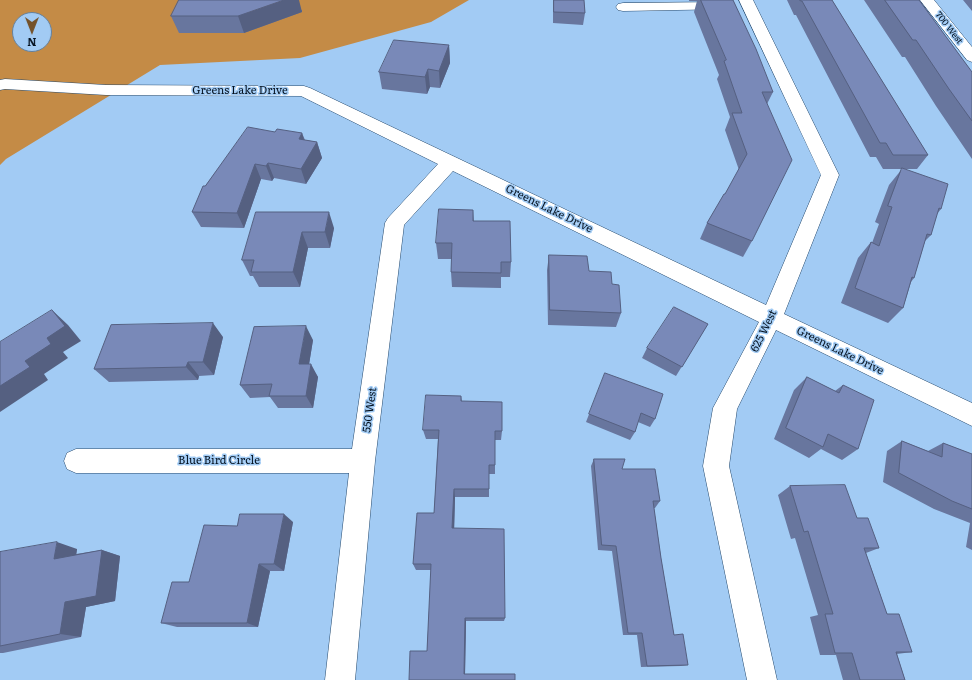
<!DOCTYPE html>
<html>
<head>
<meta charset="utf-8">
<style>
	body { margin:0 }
	#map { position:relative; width:972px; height:680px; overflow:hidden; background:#a2cbf4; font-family:Literata,serif }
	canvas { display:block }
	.north { position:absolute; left:12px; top:12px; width:40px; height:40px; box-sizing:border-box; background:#a2cbf4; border:1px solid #63819f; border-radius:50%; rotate:180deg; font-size:11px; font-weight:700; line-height:16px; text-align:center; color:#04111f }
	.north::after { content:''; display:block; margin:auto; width:14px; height:18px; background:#74522a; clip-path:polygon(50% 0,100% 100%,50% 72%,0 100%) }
</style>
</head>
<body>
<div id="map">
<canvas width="972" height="680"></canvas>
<div class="north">N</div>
</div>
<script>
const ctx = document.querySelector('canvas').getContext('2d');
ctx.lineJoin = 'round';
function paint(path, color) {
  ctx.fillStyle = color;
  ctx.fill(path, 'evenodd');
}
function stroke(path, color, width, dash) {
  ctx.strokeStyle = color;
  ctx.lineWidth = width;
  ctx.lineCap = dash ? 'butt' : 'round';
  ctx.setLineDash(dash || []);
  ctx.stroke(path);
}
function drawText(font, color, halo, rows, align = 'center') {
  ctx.font = font + ' Literata,serif';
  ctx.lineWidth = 3;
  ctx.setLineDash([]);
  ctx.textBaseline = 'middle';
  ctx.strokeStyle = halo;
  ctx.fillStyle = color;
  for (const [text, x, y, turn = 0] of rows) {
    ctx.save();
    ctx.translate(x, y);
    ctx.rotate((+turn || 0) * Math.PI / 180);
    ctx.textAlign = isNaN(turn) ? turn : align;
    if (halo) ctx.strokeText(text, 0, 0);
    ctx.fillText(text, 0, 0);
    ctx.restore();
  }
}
paint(new Path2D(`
	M0,0H469L431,22L300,58L160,65L6,159L0,165ZM20,20H44V44H20Z`), '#c48b46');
const minor = new Path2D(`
	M739,0H753L839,175L784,314L972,403V426L776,330L737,409L729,466L777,680H747L703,466L713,408L759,322L453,171L404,225L375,461L355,680H325L349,473H76L67,469L64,461L67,453L76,449H352L385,223L388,218L438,164L301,96L106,95L5,89L0,90V80L5,79L106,85L304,86L310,88L766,305L821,175Z
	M920,0H934L972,47V62L967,60Z
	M726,2L731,3L733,6L731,9L623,11L618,10L616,7L618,4L623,3Z`);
stroke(minor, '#264a6d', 1);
paint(minor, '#fff');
paint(new Path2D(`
	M553,0H584L585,13L583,25L553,23Z
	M689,0H733L773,92L767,104L752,241L743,257L700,239L707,223L725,194L739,170L725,130L730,117L717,79L719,75L694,12L697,1H689Z
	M787,0H832L928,155L917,169H904L941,209L937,214L931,235L925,241L914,278L911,282L903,308L888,323L841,303L858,258L871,242L872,243L879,224L875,222L889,185L902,169H883L876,157H870L796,15H794Z
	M864,0H919L972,72V159L936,106L905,57H902Z
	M963,0H972V11Z
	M302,10V12L244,33H179L171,16Z
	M449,45L450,63L440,88L430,87L427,94L382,89L379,72Z
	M275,132L302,133L305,140L317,142L322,158L306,184L274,178L272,181L261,179L244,228L201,227L192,212L205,186Z
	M473,210L474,221L511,262L510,277H501V288L452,287L451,272L452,259H438L436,243Z
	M256,212L334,228L330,248H308L300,287H259L253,276H250L242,260Z
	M549,255L589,271L612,284L621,313L616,327L548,325L547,270Z
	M708,324L676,376L642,358L647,348Z
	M223,337L214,375L199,376L198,380L109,382L94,369Z
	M313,340L309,364L318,377L313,408H278L270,397L250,398L240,385Z
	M605,373L655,419L650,427L638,422L635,432L630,440L586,422Z
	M807,377L835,391L843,385L858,449L842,460L821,449L809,458L774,439L794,390Z
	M461,396L462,401L502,431L501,440H495V474H489V497H455L454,528L505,618L504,621H466L465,674L409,680L427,651L431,570H416L413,564L434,513L438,439H426L423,430Z
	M902,441L928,451L943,443L972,454V550L966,547L970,523L934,509L883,482L887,451Z
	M594,459L622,469L660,501L655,508H654L661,558L674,635L688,665L681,666L641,667L637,635H623L612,551L598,550L591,466Z
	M790,486L857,518L879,548L866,553L887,614L912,652L897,654L905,680H843L836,655H820L810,617L818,615L795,538L791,539L778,495Z
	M293,522L284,571H270L258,627H177L161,623L189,582L237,526Z
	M77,549L76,554L102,550L120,556L115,601L86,607L81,637L3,653H0V552Z`), '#68769e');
paint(new Path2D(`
	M284,0H299L302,12L244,33L238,16Z
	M449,45L450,63L440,88L439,71Z
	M428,69L430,87L427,94L425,77Z
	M302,133L307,149L299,139Z
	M317,142L322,158L306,184L301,169Z
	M268,163L274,178L272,181L266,166Z
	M255,164L261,179L244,228L237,213Z
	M329,212L334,228L330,248L325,232Z
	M302,232L308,248L300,287L293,272Z
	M52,310L68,325L81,341L63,352L68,358L44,374L48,380L0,412V386L25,361Z
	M213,323L223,337L214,375L203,362Z
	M306,326L313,340L307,377L299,364Z
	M188,362L199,376L198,380L186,367Z
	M311,364L318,377L313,408L306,396Z
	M454,489L455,497L454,535L452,528Z
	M284,514L293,522L284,571L274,564Z
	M57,542L77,549L75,565L54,559Z
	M102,550L120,556L115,601L86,607L81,637L60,634L65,602Z
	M259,564L270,571L258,627L247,623Z
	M465,618L466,621L465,675L464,674Z`), '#556081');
const building = new Path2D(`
	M179,0H284L238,16H171Z
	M554,0H584L585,13L554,12Z
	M701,0H733L756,49L773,92H762L792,160L752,241L707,223L724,194H725L747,154L732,113H742L724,61L726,60Z
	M800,0H832L928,155H893L886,143H880L802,1H801Z
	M885,0H919L972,72V121L949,89L916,40H913Z
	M394,40L449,45L439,71L428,69L425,77L379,72Z
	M248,127L275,132L277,129L302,133L299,139L317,142L301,169L268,163L266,166L255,164L237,213L192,212L203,186H205Z
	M902,168L948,184L941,209L939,208L931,235L927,234L914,278L912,277L903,308L855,288L871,242L879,246L892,207L888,206Z
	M439,209L473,210V221H510L511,262H501V273L451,272L452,243H436Z
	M256,212H329L325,232H302L293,272H251L254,260H242Z
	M549,255L587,256L589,271L611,272L612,284L619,285L621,313L550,310Z
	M674,307L708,324L682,367L647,348Z
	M52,310L65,326L47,338L51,344L25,361L30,367L0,386V342Z
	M213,323L203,362H188L186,367L94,369L111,325Z
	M306,326L299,364H311L306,396H269L272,384L240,385L254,327Z
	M605,373L663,394L655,419L641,413L635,432L589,414Z
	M807,377L839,393L843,385L874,400L858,449L828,434L823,447L786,428Z
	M426,395L461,396V401L502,402V431H495V465H489V489H454L452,528L504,529L505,618H465L464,674H515V680H409L410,651H427L431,564H413L417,513H434L439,430H423Z
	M902,441L942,457L943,443L972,454V509L952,501L899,473Z
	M594,459H625L622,469H655L660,501H653L661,558L674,635L683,634L688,665L647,666L642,633H628L616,546L602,545Z
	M845,485L857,518H868L879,548H864L887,614H899L912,652H896L905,680H860L852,653H835L825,614H833L808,531L804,532L790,486Z
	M240,514H284L274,564H259L247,623H161L172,582H189L204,525L237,526Z
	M57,542L54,559L102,550L96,596L65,602L60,634L0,646V552Z`);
paint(building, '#7989b8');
stroke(building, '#556081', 1);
drawText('9px', '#04111f', '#a2cbf4', [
	["700 West",949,28,52]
]);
drawText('11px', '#04111f', '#a2cbf4', [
	["Greens Lake Drive",240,91],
	["Greens Lake Drive",549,209,26],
	["625 West",764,331,-64],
	["Greens Lake Drive",840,351,26],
	["550 West",370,410,-82],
	["Blue Bird Circle",219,461]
]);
</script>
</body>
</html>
